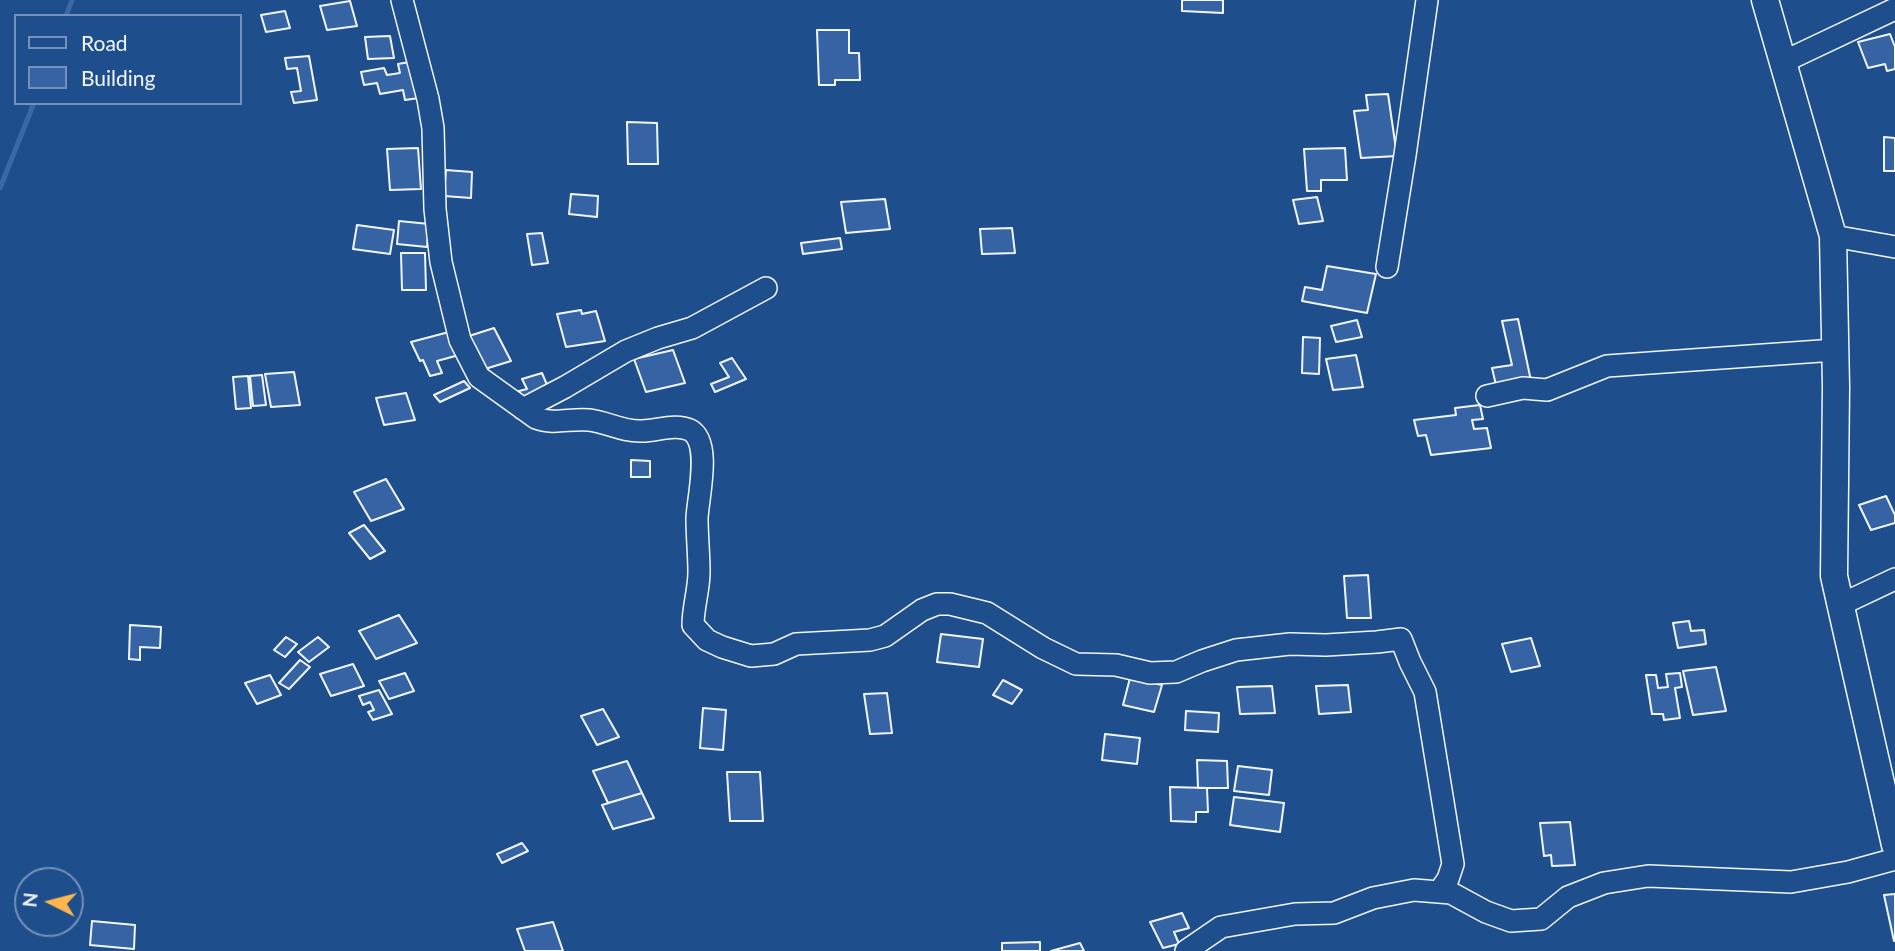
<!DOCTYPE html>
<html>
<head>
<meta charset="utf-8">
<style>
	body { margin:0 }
	#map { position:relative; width:1895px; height:951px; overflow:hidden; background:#1f4e8c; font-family:Lato,sans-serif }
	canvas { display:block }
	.legend { position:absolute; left:14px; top:14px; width:228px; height:91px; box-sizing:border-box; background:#1f4e8c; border:2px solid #7391ba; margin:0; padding:9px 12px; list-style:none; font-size:21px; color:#f2f6ff }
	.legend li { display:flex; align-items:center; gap:14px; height:35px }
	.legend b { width:35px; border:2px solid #7391ba }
	.north { position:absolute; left:14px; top:867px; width:70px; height:70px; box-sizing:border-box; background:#1f4e8c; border:2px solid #7391ba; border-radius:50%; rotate:276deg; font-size:19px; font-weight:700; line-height:28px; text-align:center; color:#f2f6ff }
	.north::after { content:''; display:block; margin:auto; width:24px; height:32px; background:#ffb74d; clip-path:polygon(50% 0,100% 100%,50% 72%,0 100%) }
</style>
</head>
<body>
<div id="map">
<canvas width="1895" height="951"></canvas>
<ul class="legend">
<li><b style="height:9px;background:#1f4e8c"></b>Road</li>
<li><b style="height:19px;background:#3563a3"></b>Building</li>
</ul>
<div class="north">N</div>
</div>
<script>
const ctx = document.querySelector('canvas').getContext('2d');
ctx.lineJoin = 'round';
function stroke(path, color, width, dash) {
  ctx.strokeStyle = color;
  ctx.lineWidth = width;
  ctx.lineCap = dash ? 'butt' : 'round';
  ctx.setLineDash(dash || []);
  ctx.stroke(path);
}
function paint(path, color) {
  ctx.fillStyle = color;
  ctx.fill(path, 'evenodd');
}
stroke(new Path2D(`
	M66,16L72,0
	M0,188L34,103`), '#3b69a3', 5);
const building = new Path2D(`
	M1182,0H1223V13L1182,11Z
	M350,1L357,26L327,30L320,6Z
	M285,11L290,28L266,32L261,15Z
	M817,30H849V53H859L860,80H835V85H819Z
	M1890,34L1895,47V69L1887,71L1885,64L1868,68L1858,42Z
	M390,36L394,58L368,59L365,37Z
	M309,56L317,100L294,103L291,92L301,91L297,68L287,69L285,58Z
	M409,62L419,98L405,100L403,90L380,94L377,83L364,85L361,72L384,68L387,75L400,73L398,64Z
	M1388,94L1397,156L1361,158L1354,111L1368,110L1366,95Z
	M627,122L657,123L658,164H628Z
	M1884,137L1895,138V171H1884Z
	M418,148L421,189L390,190L387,149Z
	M1345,148L1347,180H1321V191H1307L1304,149Z
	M446,170L472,172L471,198L444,196Z
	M571,194L598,196L597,217L569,214Z
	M1317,197L1323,221L1299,224L1293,200Z
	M885,199L890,229L846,233L841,202Z
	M399,221L429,224L427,247L397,244Z
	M357,225L394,230L390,254L353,249Z
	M1012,228L1015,253L982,254L980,229Z
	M542,233L548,263L532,265L527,234Z
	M840,238L842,249L803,254L801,243Z
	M401,253H425L426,290H402Z
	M1327,266L1376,274L1367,313L1302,301L1305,287L1322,290Z
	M581,310L582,314L596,311L605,341L566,347L557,314Z
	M1518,319L1531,381L1496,385L1492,368L1512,365L1502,321Z
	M1357,320L1362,337L1336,342L1331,326Z
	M494,328L511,361L485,369L469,336Z
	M449,332L459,355L437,361L442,373L430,376L423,360L420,361L411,342Z
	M1303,337L1320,338L1319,374L1302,373Z
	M673,350L685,383L646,392L634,359Z
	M1356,355L1363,387L1333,390L1326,359Z
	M732,358L746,379L715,392L711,384L729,377L720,363Z
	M294,372L300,405L271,407L265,374Z
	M542,373L550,392L522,400L519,391L527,389L522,379Z
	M262,375L266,405L253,406L250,376Z
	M248,376L251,408L236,409L233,377Z
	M464,381L470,388L440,402L434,395Z
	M406,393L415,420L384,425L376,398Z
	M1480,405L1483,419L1472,420L1474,429L1487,428L1491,448L1431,455L1426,435L1418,436L1414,420L1456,415L1455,408Z
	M631,460L650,461V477H631Z
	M386,479L404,509L371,521L354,492Z
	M1886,496L1895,515V523L1871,530L1859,505Z
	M364,525L385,551L370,559L349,533Z
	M1368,575L1371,618H1347L1344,576Z
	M399,615L417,643L376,659L359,631Z
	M1689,621L1691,631L1704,630L1706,644L1678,648L1673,623Z
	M130,625L161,627L160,648L140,647V660L129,659Z
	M941,634L983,639L979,667L937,662Z
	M286,637L297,644L285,657L274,650Z
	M318,637L329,647L309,662L298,652Z
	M1531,638L1540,666L1511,672L1502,644Z
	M300,660L310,667L289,689L279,683Z
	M353,664L364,686L331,696L320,674Z
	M1716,667L1726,711L1693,715L1683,671Z
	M405,673L414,691L389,699L379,681Z
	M1680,673L1682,687L1675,688L1680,718L1664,720L1663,714H1652L1646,675H1656L1658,688L1668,687L1666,674Z
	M270,675L281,695L257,704L245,683Z
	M1130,678L1162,685L1154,712L1123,705Z
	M1003,680L1022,690L1012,704L993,695Z
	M1348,685L1351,712L1319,714L1316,686Z
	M1272,686L1275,713L1240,714L1237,687Z
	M379,690L392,714L373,720L368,712L374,710L370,702L363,705L359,696Z
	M887,693L892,733L870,734L864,694Z
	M703,708L726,710L723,750L700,748Z
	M603,709L619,737L597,745L581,716Z
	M1186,711L1219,713L1218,732L1185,730Z
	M1105,734L1140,738L1137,764L1102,760Z
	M1197,760L1227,761L1228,788H1198Z
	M627,761L642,793L608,803L593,771Z
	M1238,766L1272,770L1269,795L1234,791Z
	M727,772H760L763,821H730Z
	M1170,787L1207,788L1208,812H1196V822L1171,821Z
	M642,793L654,818L613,829L602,805Z
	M1234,797L1284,803L1280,832L1230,825Z
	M1570,822L1575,865L1552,866L1551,855L1544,856L1540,823Z
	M522,843L528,851L502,863L497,854Z
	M1895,894V941H1894L1884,895Z
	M1182,913L1189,928L1174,932L1179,944L1163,948L1150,922Z
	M92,921L135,925L134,949L90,945Z
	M553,922L563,951H525L517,929Z
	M1040,942V951H1002V943Z
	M1080,943L1084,951H1051Z`);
paint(building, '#3563a3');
stroke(building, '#f2f6ff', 2);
const minor = new Path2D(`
	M402,0L428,99L433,128L435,209L441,262L460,340L479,377L536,418C554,425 571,418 589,420C607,422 623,432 642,431C657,431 675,423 690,430C712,442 698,497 697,518C697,536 699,554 699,572C699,590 693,607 693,625L707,640L722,647L751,656L774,654L796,644L870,640L885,636L922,610L937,604H950L987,613L1043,648L1076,664L1116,665L1150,673L1176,672L1202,661L1236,650L1290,644L1326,645L1377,642L1401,639L1410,662L1425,692L1442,796L1453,864L1448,879L1439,892
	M1783,62L1895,9
	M1833,236L1895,247
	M1387,267L1405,155L1427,0
	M1487,396L1523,388L1547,390L1607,366L1835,350
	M523,409L565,387L626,351L658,338L692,328L766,288
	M1840,605L1895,579
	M1186,951L1221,927L1295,914L1334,913L1373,898L1414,890L1451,893L1486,912L1511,921L1541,919L1568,897L1604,883L1648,876L1791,882L1848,872L1895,859`);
const major = new Path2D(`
	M1765,0L1833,236L1836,387L1834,576L1895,845`);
stroke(minor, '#f2f6ff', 24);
stroke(major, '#f2f6ff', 29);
stroke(minor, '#1f4e8c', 21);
stroke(major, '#1f4e8c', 26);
</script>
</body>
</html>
